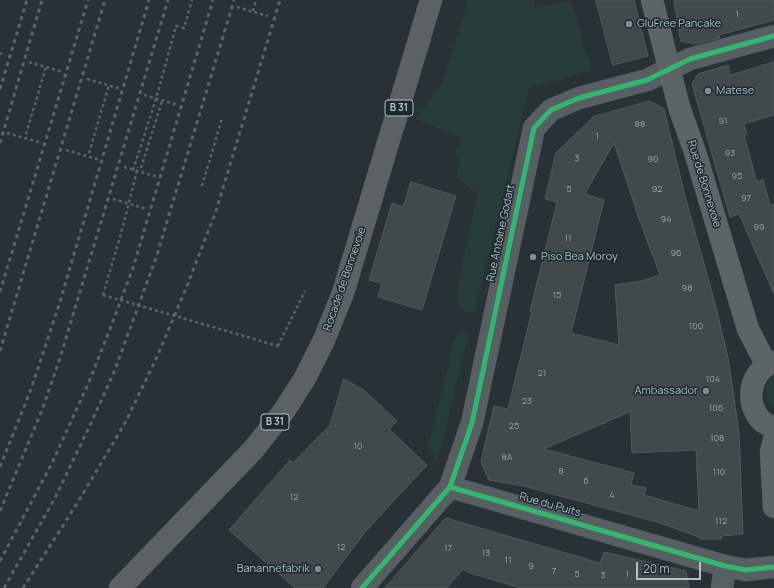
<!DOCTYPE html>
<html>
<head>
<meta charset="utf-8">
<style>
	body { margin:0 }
	#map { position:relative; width:774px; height:588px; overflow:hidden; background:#283135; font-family:Manrope,sans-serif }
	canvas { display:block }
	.scale { position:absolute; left:636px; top:562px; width:65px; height:18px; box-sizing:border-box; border:2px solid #b2bfc6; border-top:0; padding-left:5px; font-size:12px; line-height:14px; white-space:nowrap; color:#b2bfc6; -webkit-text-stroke:3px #1c292f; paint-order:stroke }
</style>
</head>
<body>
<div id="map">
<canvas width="774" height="588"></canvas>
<div class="scale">20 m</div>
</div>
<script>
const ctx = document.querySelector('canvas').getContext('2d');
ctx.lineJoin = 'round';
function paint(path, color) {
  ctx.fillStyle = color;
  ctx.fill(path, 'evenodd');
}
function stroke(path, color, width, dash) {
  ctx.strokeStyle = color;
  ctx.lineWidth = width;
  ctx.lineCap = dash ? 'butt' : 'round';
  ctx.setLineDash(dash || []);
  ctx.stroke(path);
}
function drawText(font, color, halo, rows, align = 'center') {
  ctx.font = font + ' Manrope,sans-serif';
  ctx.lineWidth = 3;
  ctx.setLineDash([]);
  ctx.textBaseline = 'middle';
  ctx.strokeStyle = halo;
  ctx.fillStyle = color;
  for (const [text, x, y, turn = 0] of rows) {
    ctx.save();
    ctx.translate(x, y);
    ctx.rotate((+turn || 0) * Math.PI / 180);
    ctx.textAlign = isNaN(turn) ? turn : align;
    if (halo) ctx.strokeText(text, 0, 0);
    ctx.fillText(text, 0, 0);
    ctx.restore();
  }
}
paint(new Path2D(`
	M468,0H534L535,7L571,1L592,71L529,88L474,314C461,310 457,310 456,295L477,194L456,177L461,158L456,153L461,138L415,119L444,80Z
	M461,332L469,334L438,460L427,450L454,341L456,335Z
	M774,375V409C763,400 764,385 774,375Z`), '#283d39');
const building = new Path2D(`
	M596,0H634L648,56L613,65Z
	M674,0H774V20L719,35L720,38L696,44L681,41Z
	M774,62V115L744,124L747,134L744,135L757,182L763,179L770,205L774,204V294L739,214L730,217L692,84L698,74L728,65L730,75Z
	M650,101L664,109L685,196L715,303L728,357L739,432L743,534L721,536L722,539H700L699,537L657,522L523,486L489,480L481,462L494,406L508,409L532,311H530L557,202L545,199L556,153L593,117ZM614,143L636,209L635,208L660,275L641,281L615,285L619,345L571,333L604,200L585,194ZM630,412L632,453L696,450L699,511L644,495L646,488L631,485L634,473L544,449Z
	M411,182L456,196L422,310L378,297L382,283L369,280L392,203L403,207Z
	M344,379L365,391L397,421L389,429L427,465L366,531L323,588H295L229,530L290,460L293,463L330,425Z
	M446,518L600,563L604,552L686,571L689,588H521L470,573L463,569L447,588H385Z`);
paint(building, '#41494d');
stroke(building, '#50595d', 1);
const street = new Path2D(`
	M450,487L472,423L534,128L551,110L579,98L647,80L690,59L774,36
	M362,588L450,487L725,566L746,570L774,567
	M722,588L725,566`);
const secondary = new Path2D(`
	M652,0L679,107L695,152L748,329L766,364
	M774,362C750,370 743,404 763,422C766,424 771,426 774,428
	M774,440L771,452L774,507`);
const primary = new Path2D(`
	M120,588L253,450L284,411L305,378L324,340L343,293L431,0`);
stroke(street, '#474d50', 23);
stroke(secondary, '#474d50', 23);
stroke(primary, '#464e52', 23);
stroke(new Path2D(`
	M237,7L268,16
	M253,11L256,0
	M0,53L2,54
	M29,62L63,72
	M87,79L121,89
	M144,95L178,105
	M7,133L42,143
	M26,134L46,67
	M66,150L100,160
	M89,153L109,85
	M124,167L158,177
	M141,168L162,101
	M133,170L156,99L176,26L184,28L192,0
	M202,186L222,118
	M113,199L147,209
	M103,295L120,237L138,167
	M278,346L305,291`), '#5c6467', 2.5, [3, 3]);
stroke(street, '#585f63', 22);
stroke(secondary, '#5c6468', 22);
stroke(primary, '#5b6165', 22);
stroke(new Path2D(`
	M0,89L27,0
	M0,143L42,0
	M0,292L88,0
	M0,351L105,0
	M0,467L31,389L59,305L149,0
	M0,511L42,410L60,358L168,0
	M0,561L52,463L89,382L110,329L133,268L213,0
	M4,588L55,498L92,421L114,372L156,258L234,0
	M23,588L78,502L125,423L157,357L187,286L216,211L280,0`), '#5c6367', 3, [4, 4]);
stroke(new Path2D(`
	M103,295L278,346`), '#5c6467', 2.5, [3, 3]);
stroke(new Path2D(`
	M450,487L472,423L534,128L551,110L579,98L647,80L690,59L774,36
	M362,588L450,487L725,566L746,570L774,567`), '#33b770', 5);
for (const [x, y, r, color] of [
	[629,24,4,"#828d93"],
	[708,91,4,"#828d93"],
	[533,257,4,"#828d93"],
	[706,391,4,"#828d93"],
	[318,569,4,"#828d93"]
]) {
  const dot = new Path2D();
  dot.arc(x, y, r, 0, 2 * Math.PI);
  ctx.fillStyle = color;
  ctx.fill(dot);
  stroke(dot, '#1c292f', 1.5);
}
drawText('9px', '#96a2a8', null, [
	["1",737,14],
	["91",723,121],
	["88",640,124],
	["1",597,136],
	["93",730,153],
	["3",577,158],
	["90",653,159],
	["95",737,176],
	["5",569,189],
	["92",657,189],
	["97",746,198],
	["94",666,219],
	["99",759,227],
	["11",568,238],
	["96",676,253],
	["98",687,288],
	["15",557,295],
	["100",696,326],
	["21",542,373],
	["104",713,379],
	["23",527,401],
	["106",716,408],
	["25",514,426],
	["108",717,438],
	["10",358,446],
	["8A",507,457],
	["8",561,471],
	["110",719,472],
	["6",586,481],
	["4",612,495],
	["12",294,497],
	["112",721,521],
	["12",341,547],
	["17",448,548],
	["13",486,553],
	["11",508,560],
	["9",531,566],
	["7",554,571],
	["5",577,574],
	["1",627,574],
	["3",603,575]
]);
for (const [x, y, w] of [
	[399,108,28],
	[275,422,28]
]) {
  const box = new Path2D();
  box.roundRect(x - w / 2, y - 8, w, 16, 3);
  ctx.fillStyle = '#1c292f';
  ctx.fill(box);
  stroke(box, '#b2bfc6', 1);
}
drawText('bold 10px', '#b2bfc6', null, [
	["B 31",399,108],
	["B 31",275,422]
]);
drawText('11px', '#b2bfc6', '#1c292f', [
	["GluFree Pancake",637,24],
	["Matese",716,91],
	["Piso Bea Moroy",541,257],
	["Ambassador",698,391,"right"],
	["Banannefabrik",310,569,"right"]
], 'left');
drawText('11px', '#b2bfc6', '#1c292f', [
	["Rue de Bonnevoie",704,184,73],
	["Rue Antoine Godart",501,233,-78],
	["Rocade de Bonnevoie",345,279,-71],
	["Rue du Puits",550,505,16]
]);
</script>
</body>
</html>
